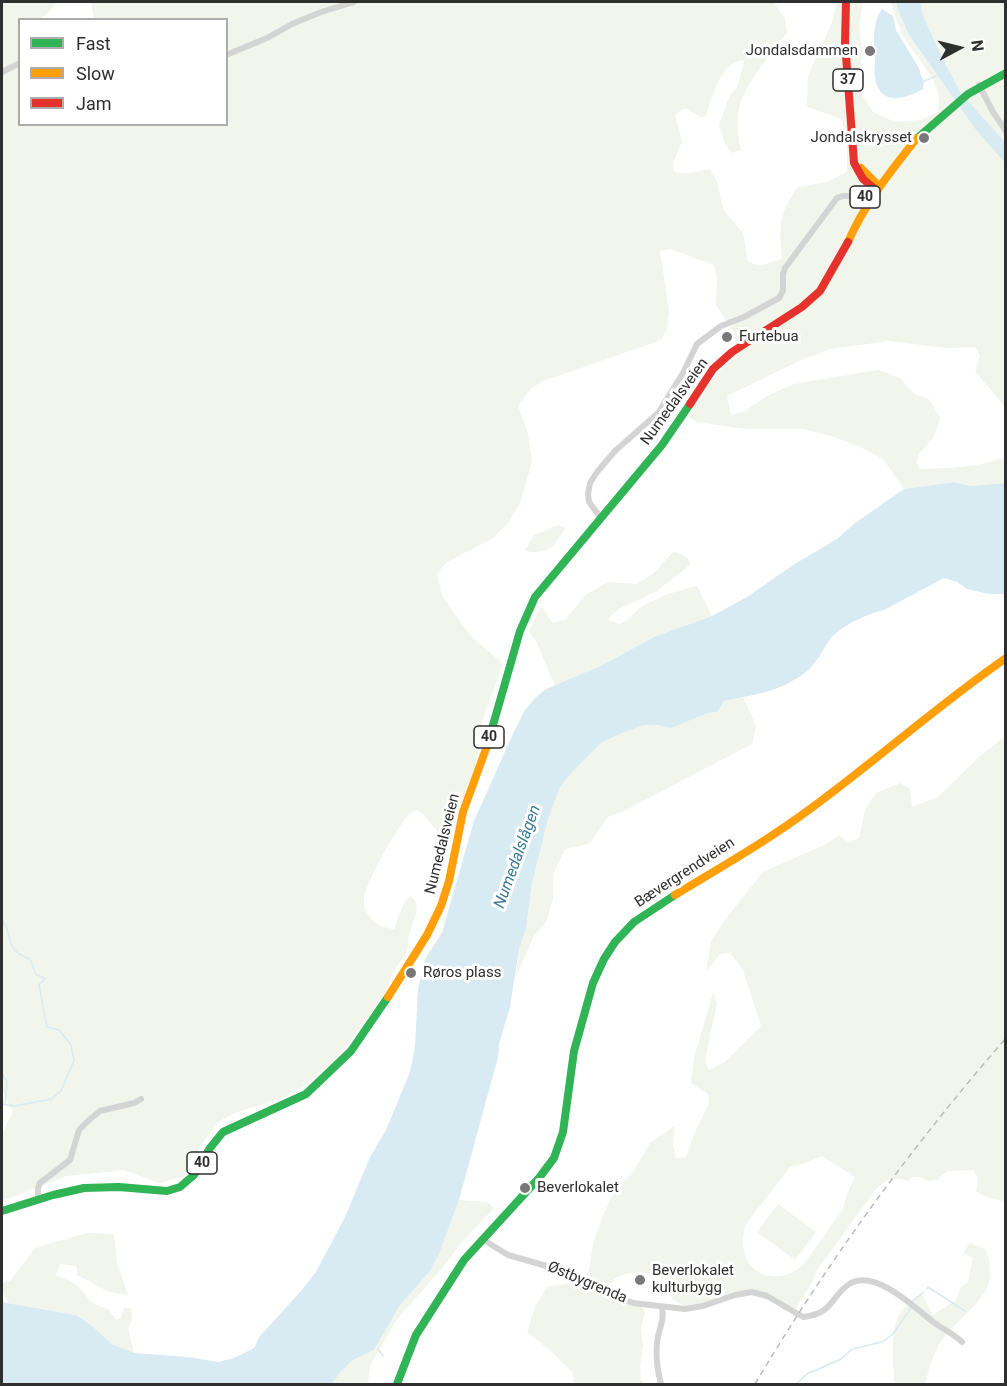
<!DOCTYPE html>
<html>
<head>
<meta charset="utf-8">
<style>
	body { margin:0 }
	#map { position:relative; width:1007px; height:1386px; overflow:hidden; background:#fff; font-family:Roboto,sans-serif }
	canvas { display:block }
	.frame { position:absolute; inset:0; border:3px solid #2f2f2f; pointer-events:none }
	.legend { position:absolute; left:18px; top:18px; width:210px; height:108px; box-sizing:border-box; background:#fff; border:2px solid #acacac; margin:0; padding:8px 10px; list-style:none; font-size:18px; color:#2f2f2f }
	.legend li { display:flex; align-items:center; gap:12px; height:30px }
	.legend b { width:30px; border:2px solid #acacac }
	.north { position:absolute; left:929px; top:18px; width:60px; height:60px; -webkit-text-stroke:4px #fff; paint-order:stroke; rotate:83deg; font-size:16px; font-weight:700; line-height:24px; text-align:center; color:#2f2f2f }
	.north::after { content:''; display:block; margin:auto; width:21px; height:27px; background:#2f2f2f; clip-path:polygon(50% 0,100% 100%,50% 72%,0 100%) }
</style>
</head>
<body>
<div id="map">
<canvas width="1007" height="1386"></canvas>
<div class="frame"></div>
<ul class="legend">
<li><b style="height:8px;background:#30b455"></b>Fast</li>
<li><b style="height:8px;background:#ff9f0a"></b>Slow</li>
<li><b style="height:8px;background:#e5322d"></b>Jam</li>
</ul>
<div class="north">N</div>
</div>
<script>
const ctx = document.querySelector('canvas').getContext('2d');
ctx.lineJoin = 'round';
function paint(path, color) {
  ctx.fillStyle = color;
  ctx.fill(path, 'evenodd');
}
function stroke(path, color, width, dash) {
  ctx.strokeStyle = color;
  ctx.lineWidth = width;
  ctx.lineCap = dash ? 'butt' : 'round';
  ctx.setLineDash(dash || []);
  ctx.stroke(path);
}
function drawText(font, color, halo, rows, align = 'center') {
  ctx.font = font + ' Roboto,sans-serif';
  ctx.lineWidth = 6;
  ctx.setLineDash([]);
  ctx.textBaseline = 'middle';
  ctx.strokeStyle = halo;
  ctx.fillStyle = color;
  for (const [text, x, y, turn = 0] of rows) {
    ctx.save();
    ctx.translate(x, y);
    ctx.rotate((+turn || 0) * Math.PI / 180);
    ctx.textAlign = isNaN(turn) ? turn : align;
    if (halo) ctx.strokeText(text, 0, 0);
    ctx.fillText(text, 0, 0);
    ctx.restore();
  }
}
paint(new Path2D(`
	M2,2H57C43,20 43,19 20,20V124H226V20L94,19L91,2H773L785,18L787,33C774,49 742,89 739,108C736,123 738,135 741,150L732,153L725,144L719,125L730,95L737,87L744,63L743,60C720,63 712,97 706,116L701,117L688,109H682L675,115L682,142L673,162V170C685,177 697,171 710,169L717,182L724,211L743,233L748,262L760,266L782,259C779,225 778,215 798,187L827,182L847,172V150L842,120L836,117L808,107L807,105L808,76L832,22L837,2H863L859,27L863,53L859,71L862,95L873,112L895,122L921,120L938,112C946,80 911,56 900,29C896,20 894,10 891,2H897V7L908,35L976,130L1005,163V407L975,371L980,356L975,347L946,348L889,341L831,349L803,359L727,396L731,415L743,412L767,396L794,384L878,370L900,378L914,394L929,399L940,418L934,437L919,454L916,462L920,469C949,468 979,468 1005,457V483L971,486L954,482L904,489L883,459L858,446L831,436L804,429H746L697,422L688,417L708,385L734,355L735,334L716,305L717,279L714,265L670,249L660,251L669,310L667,329L661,340L541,382L531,389L518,406L528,434L532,462L520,503L508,523L492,539L447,562L437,574L442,596L470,635L503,664L483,718L475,768L449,838L444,839L424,815L417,810L411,812C399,824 364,884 364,900C363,916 378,928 394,929C399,918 401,903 411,896C424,907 411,922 409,936C408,942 409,949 405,955C398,966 389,975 387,989C362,1027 334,1070 292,1093C271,1105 239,1107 219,1122C206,1133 193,1161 184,1176L159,1183L124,1170L67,1176L2,1201V1133L13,1112L2,1090Z
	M921,2H1005V142L961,93L947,67L923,16Z
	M558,525L566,528C553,546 550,555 525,551L534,535Z
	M673,552C681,552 688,557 691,564L657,591L619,609L608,619L610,621L619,624L626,621L642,606L668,594L697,586L712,616L654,637L601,666L555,686L537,643L529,631L541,606L553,623L566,619L585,595L608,582L637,584L654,573Z
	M743,697L756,726L752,744L624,811L608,817L589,844L565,849L553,874V899L546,922L534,936L516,976L519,949L526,929L532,883L548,819L560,787L575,769L601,743L622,733L644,725H657L671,728L708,713L717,712L724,701Z
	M1005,736V1202L986,1197L976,1191L978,1179L974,1170L947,1171L937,1180L926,1181L921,1177H912L908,1181C894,1177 888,1179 877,1188L817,1270L813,1281L794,1311L761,1293H743L718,1304L686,1307L674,1300L670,1295V1285C667,1281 663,1277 659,1276C644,1269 613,1271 608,1288L640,1303L645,1312L641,1329L643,1345L640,1367L641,1381L645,1384H574L573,1373L553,1353L527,1332L536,1305L548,1286L577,1283L589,1271L593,1243L603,1215L616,1189L635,1169L650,1143L674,1126L673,1145L676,1158L686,1157L696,1130L709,1103L708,1094L691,1083L694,1057L713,993L717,1003L705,1061L709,1070L725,1062L761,1026L743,970L730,953L720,954L706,972L711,942L724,921L763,872L824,845L840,835L847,843L859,838L865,809L876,793L900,783L910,789L912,807L938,797L979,757ZM822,1156L855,1177L847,1194L843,1209L804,1264C770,1294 732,1266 746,1224L790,1167L798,1166Z
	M459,1200L487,1202L494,1208L460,1244L448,1261L395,1322L370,1366L368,1384H332L340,1372L353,1360L374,1350L400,1305L430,1271L439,1254Z
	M778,1204L816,1232L795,1260L757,1232Z
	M87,1233L114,1234L117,1263L128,1295L109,1292L77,1275V1266L60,1264L56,1276C72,1279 83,1288 90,1302L108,1309L116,1320L121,1318L124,1308H131L132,1320L128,1328L134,1353L112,1344L91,1325L76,1315L9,1303L2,1292V1282L10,1281L35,1248Z
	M970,1243L985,1249C1007,1298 956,1312 937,1349C931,1360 928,1373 925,1384H895C893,1371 891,1335 896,1322C901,1309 910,1301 921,1293L933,1315L956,1300L961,1287L968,1282L973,1258L965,1254L962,1255Z`), '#f1f5ec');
paint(new Path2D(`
	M897,2H921L923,16L947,67L961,93L1005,142V163L976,130L908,34L897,7Z
	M882,9L893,16L896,30L920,70V74L924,81L923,89C905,99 880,107 875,78C874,72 875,65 875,59C874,42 872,23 882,9Z
	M954,482L971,486L1005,483V594H989L967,589L957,582L944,578L884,610C869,613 841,626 831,638C823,649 816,664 806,672C779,693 755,694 724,701L717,712L708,713L671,728L657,725H644L622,733L601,743L575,769L560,787L548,819L532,883L526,929L519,949L510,1007L499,1044L498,1057L459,1200L439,1254L430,1271L400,1305L374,1350L353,1360L340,1372L332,1384H2V1302L76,1315L91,1325L112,1344L134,1353L188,1357L218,1362L234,1358L254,1348L260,1336L302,1290L316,1272L345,1217L370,1157L386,1130L410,1072L415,1047L418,989L426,957L442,933L474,821L512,736L525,710L535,698L546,689L601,666L654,637L712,616L747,597L793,565L837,539L855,523L904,489Z`), '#d8ebf2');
stroke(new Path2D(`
	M924,81L937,76
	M2,920C14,935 3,950 30,959L36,974L45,979L39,985L47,1027L59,1030L71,1045L72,1051L74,1060L61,1091L51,1099L14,1106L2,1104
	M2,1073L7,1082L5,1103
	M927,1289L928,1287L965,1311
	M912,1301L924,1292
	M378,1349L383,1356
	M796,1384L807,1374L841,1359L852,1349L882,1342L893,1334L911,1308`), '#d8ebf2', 1.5);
stroke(new Path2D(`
	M226,55L267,38L292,24L321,12L354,2
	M2,72L20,63
	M979,85L993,112L1006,131
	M601,518L589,502L588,494L590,483L597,472L615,451L658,413L683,373L697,344L721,326L744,317L779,298L783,291V274L785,268L837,198C847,193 853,197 861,204
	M38,1199V1188L40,1183L70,1160L79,1130L89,1120L100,1111L134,1103L141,1099
	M482,1239L508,1255L564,1271L602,1291L633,1303L685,1309L703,1306L735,1295L752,1292L767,1296L803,1317C836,1313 830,1295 851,1283C876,1270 914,1307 932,1321C942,1329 953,1333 962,1342
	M661,1384C657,1369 655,1352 658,1336C661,1325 664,1318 662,1307`), '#d4d4d4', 6);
stroke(new Path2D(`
	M914,141L968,94L1006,73
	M487,746L520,631L535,597L662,445L690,404
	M2,1211L53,1195L84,1188L119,1187L167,1191L180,1187L194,1175L210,1148L223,1132L306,1094L351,1051L388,997
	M397,1384L416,1335L464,1260L539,1178L554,1158L563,1132L574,1051L593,983L604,959L615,942L634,922L675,895`), '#30b455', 8);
stroke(new Path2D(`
	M861,168L875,182L876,190
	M848,242C865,203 891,171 917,138
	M675,895C721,867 767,841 810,809C877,760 938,705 1006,658
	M388,997L427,935L441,906L449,881L463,812L487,746`), '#ff9f0a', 8);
stroke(new Path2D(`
	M846,2L845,42L854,163L863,179L876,190
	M690,404L713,369L732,352L802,307L820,291L848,242`), '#e5322d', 8);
stroke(new Path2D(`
	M755,1384C828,1261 912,1146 1006,1038`), '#bbb', 1.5, [6, 4.5]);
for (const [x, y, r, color] of [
	[870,51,6,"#787878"],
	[924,138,6,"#787878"],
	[727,337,6,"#787878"],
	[411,973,6,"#787878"],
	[525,1188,6,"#787878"],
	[640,1280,6,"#787878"]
]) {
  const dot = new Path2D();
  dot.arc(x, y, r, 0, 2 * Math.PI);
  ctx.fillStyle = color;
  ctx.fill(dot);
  stroke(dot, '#fff', 2);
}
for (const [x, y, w] of [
	[848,80,30],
	[865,197,30],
	[489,737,30],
	[202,1163,30]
]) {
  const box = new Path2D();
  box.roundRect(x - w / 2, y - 11, w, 22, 4.5);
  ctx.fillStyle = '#fff';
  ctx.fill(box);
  stroke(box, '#2f2f2f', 1.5);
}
drawText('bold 14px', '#2f2f2f', null, [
	["37",848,80],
	["40",865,197],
	["40",489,737],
	["40",202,1163]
]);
drawText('15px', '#2f2f2f', '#fff', [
	["Jondalsdammen",858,51,"right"],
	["Jondalskrysset",912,138,"right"],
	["Furtebua",739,337],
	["Røros plass",423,973],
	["Beverlokalet",537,1188],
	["Beverlokalet",652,1271],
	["kulturbygg",652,1288]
], 'left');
drawText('15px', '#2f2f2f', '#fff', [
	["Numedalsveien",675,402,-54],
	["Numedalsveien",443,844,-76],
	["Bævergrendveien",685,873,-33],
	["Østbygrenda",587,1283,23]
]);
drawText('italic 16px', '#397994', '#fff', [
	["Numedalslågen",518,857,-70]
]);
</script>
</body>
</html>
